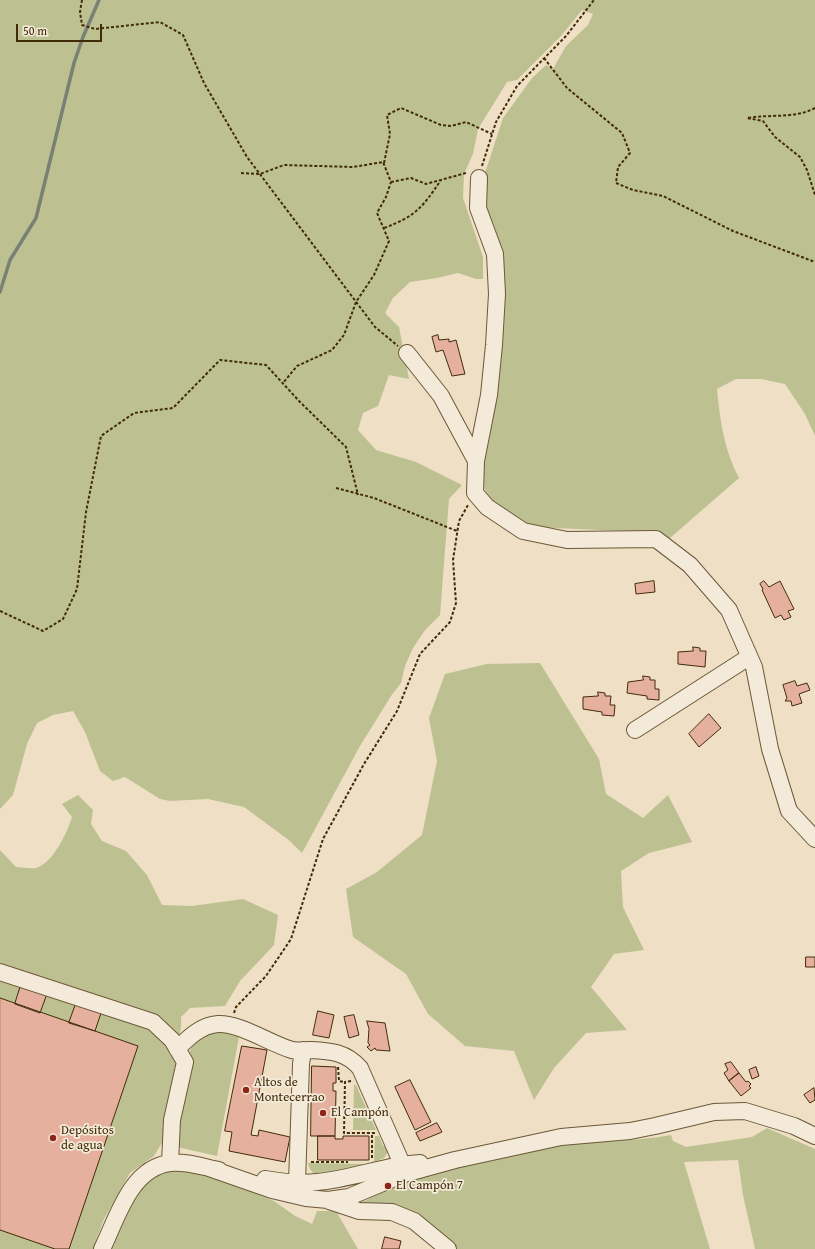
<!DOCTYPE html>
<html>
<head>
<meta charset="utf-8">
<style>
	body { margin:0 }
	#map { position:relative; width:815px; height:1249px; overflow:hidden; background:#eedfc5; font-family:"Gentium Book Plus",serif }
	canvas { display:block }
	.scale { position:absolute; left:16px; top:24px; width:86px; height:18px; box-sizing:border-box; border:2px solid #422b08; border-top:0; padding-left:5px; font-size:12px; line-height:14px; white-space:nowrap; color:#422b08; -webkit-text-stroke:3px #f4ead9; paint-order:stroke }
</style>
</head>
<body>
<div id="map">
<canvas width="815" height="1249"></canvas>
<div class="scale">50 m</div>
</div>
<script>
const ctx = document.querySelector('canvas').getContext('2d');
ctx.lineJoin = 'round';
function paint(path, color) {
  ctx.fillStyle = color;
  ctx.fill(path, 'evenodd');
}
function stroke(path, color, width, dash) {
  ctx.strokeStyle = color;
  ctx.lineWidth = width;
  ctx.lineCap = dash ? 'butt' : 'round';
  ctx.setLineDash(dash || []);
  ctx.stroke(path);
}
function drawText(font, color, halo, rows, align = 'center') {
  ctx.font = font + ' "Gentium Book Plus",serif';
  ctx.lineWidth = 3.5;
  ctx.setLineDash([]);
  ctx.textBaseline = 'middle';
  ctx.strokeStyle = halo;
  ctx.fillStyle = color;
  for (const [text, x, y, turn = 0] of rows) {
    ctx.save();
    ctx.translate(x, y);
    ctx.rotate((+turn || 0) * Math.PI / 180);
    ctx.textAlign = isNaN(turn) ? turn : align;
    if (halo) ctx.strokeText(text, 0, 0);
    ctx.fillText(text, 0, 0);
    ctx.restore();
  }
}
paint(new Path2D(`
	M0,0H815V436L805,414L785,384L761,379H736L717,389C720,420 724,450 739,478L670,538L649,532L530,527L509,515L490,499L482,484L481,468L499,320L482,209L484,176L503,118L532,78L546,65L553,69L566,46L588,25L593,14L582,10L561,36L517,80L507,82L478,129L473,154L464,174L463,198L483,257V279H476L458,273L437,278L410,282L393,298L385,313L399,327L409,379L389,375L378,406L363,413L358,430L376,450L416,462L462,485L449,499L440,615L425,630L413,648L405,666L401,683L391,696L360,746L302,853L290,841L244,807L208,799L170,801L160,799L125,777L113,781L100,771L85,732L73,711L53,715L37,723L27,744L13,795L0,809Z
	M540,663L599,759L606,794L643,818L668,795L692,842L649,853L621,871L623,907L644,950L614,954L591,987L627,1030L586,1033L554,1068L534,1100L514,1051L465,1046L428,1014L406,974L353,937L346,889L377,872L422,835L437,761L429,718L445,674L487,664Z
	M78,795L93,810L91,824L102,841L126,851L147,875L162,905L192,906L243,899L278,915L274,945L240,981L225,1006L190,1008L181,1017V1027L163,1141L154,1156L130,1173L104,1219L93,1249H0V850L16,867C22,867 30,869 36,868C53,863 67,833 72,817L62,804Z
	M213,1031H221L239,1037L217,1156L177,1147C177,1124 182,1056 196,1040C200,1036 208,1034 213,1031Z
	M354,1085H356L376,1130H353Z
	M767,1128L815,1149V1249H755L743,1195L738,1160L684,1162L710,1249H455L446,1242L352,1204L367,1200L380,1189L396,1183C450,1169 504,1154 559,1146C596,1140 634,1142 671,1135L673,1141L686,1147L752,1137Z
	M375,1136H379L383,1146L386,1147L388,1152L384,1158L374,1162Z
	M308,1163L368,1164C354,1168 333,1177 318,1175C312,1174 309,1168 308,1163Z
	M176,1170H191L218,1178L274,1201L295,1216L312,1224L317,1211H336L358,1249H111C122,1229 130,1200 145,1183C153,1175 166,1172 176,1170Z`), '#bdc191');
stroke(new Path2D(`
	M0,292L10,260L36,218L74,63L83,37L99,0`), '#798175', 3.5);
const building = new Path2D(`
	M438,335L439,340L449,339V342L456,340L465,374L452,376L443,350L436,352L432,337Z
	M654,581L655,592L636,594L635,584Z
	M764,581L769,587L780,581L794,609L788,611L791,617L784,620L781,615L775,618L762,590L763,589L760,584Z
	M693,647L700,648V651H706L705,667L678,664V652L693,651Z
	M643,676L650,677V680H655V689H659V700L647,699V696L627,693L628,682L643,680Z
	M795,681L797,686L807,683L810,690L799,694L802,703L792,706L791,701H785L787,698L783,685Z
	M598,692L605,693V696H611L610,705H615L614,716L602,715V712L583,709V697L598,696Z
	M709,714L721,728L699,747L689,734Z
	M806,957H815V967H806Z
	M22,982L48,991L40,1013L15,1004Z
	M0,998L138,1046L69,1249H55L0,1230Z
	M77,1001L102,1010L95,1031L69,1023Z
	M318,1011L334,1015L329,1038L313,1035Z
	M354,1015L359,1035L349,1038L344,1017Z
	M367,1021L385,1023L390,1051L376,1050L375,1048L371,1051L367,1047L370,1045L368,1043L369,1029Z
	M242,1046L267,1050L251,1135L258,1136L259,1130L290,1137L285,1162L229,1151L232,1132L225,1131Z
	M731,1062L739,1073L729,1081L724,1073L728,1070L725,1064Z
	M312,1066L336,1067V1083H333V1091H336L335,1136H311Z
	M756,1067L759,1076L752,1079L749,1070Z
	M739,1073L746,1082L748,1081L751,1084L749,1086L751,1088L741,1096L729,1081Z
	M410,1080L431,1122L415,1130L395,1087Z
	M814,1088L815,1100L810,1103L804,1095Z
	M437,1123L442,1132L420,1141L416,1133Z
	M318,1136H335V1139H343V1136H369V1160H318Z
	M385,1237L401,1241L399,1249H382Z`);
paint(building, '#e6b09f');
stroke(building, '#422b08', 1);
const minor = new Path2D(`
	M479,178L478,208L495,254L497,294L494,345L489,395L476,461L475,493L487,507L523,531L567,540L656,539L690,565L729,610L754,667L770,749L789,811L815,839
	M407,353L441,396L476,461
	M635,730L749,657
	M0,972L153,1022L172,1040L185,1062L172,1120L170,1163
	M177,1049C188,1038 201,1025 218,1024C240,1023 271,1044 292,1050C298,1051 305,1050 311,1050C331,1051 346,1052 360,1068L402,1164L394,1170
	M209,1168L272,1190L306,1198L328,1200L349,1197L404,1174L455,1160L561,1137L630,1131L655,1126L714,1112L745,1111L794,1126L815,1136
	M265,1179C282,1182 300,1184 317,1182C352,1179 385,1165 420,1163
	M302,1191L297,1183L301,1064L303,1050
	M329,1201L359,1211L392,1212L414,1221L448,1249
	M102,1249C117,1219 130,1168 170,1163C186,1161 203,1167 219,1170`);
stroke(minor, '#6d5837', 18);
stroke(new Path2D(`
	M82,0L80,12L82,25L95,29L160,22L183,35L204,83L247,157L375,327L398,346
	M544,58L567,88L622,133L630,153L618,167L616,183L633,190L663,196L733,231L815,262
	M815,108C794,119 770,114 747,118L763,121L775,137L800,157L807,170L815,195
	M384,163L390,134L387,115L401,108L441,125L451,126L466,122L492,134
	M482,166L496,122L517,86L566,36L594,0
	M241,173L260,174L284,165L353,167L383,162L391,182L386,197L377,213L389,241L374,275L356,302L344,335L332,350L297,366L283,383
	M391,182L411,178L426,184L466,173
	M384,228C416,216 422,208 441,180
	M336,488L374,498L457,531
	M0,611L43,631L63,619L77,589L86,512L101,436L134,413L173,408L220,360L266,365L300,402L346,447L358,495
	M234,1013L236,1007L266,976L291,939L323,839L364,764L397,711L420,654L450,622L456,603L453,560L459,521L468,505
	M338,1067L339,1081L345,1082
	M351,1081L345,1082L344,1133H375
	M372,1158V1133
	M311,1162H348`), '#422b08', 2, [3, 2]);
stroke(minor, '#f4ead9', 16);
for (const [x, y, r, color] of [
	[246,1090,4,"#8f2418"],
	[323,1113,4,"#8f2418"],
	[53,1138,4,"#8f2418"],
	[388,1186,4,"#8f2418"]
]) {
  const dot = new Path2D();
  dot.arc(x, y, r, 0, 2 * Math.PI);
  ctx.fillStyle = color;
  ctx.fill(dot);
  stroke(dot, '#f4ead9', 1.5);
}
drawText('13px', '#422b08', '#f4ead9', [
	["Altos de",254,1083],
	["Montecerrao",254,1098],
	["El Campón",331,1113],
	["Depósitos",61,1131],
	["de agua",61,1146],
	["El Campón 7",396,1186]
], 'left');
</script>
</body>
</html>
